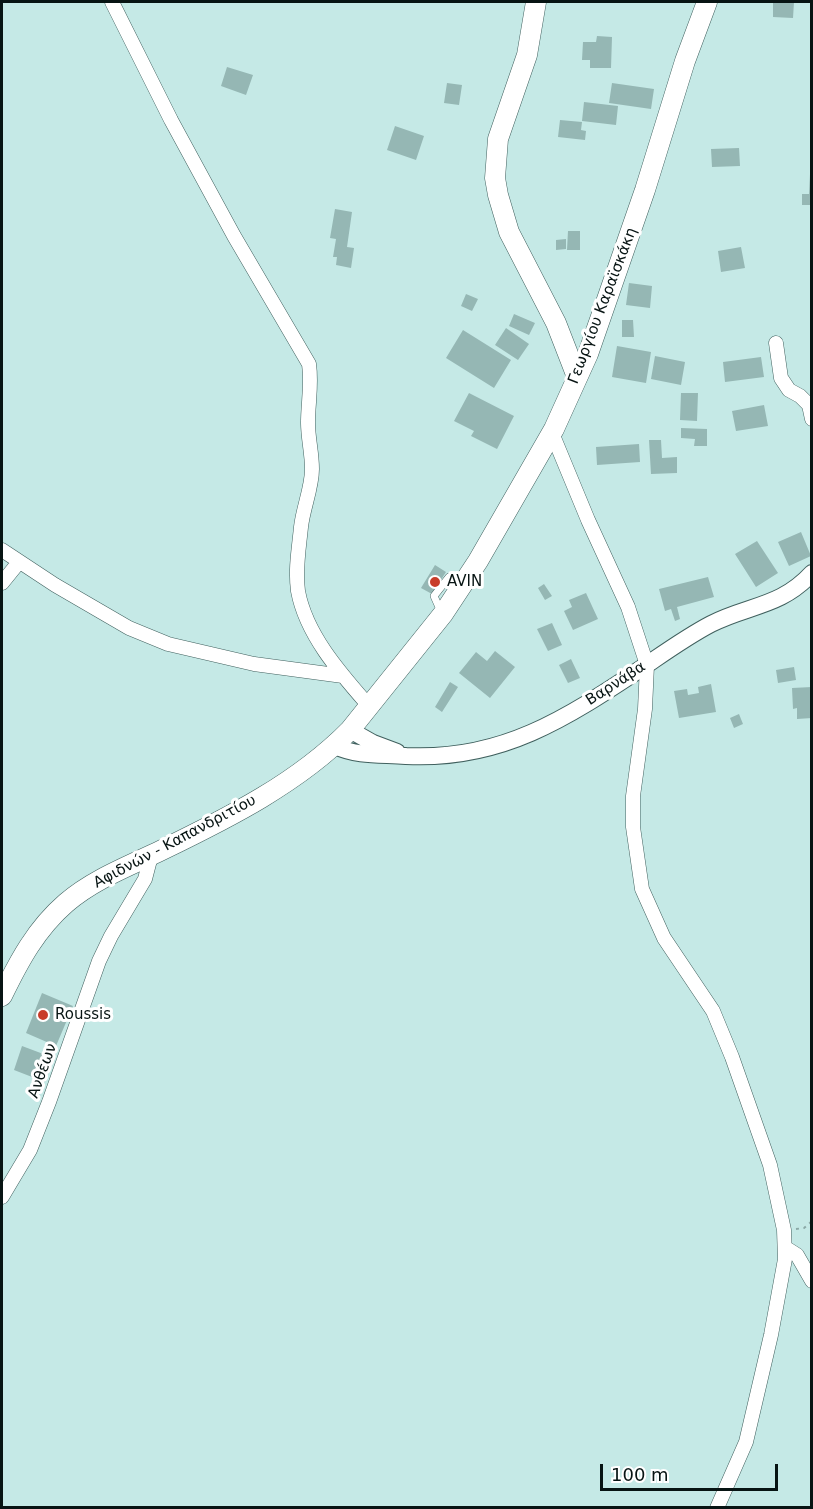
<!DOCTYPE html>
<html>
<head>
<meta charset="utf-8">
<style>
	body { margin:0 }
	#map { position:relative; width:813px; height:1509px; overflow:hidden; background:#c5e9e6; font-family:"DejaVu Sans",sans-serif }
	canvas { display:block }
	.frame { position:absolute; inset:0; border:3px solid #071413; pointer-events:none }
	.scale { position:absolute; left:600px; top:1464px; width:178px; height:27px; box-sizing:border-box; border:3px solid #071413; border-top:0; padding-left:8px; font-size:18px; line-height:21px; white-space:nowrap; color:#071413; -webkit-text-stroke:4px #fff; paint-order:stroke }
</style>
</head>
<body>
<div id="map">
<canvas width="813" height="1509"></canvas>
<div class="frame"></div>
<div class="scale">100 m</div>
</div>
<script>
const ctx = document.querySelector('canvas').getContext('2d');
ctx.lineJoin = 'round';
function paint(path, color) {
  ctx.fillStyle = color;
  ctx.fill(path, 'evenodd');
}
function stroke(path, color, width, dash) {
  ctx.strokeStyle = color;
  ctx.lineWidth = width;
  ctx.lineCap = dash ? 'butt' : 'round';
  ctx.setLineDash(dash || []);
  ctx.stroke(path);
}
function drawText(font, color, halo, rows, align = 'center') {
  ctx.font = font + ' "DejaVu Sans",sans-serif';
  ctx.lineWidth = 6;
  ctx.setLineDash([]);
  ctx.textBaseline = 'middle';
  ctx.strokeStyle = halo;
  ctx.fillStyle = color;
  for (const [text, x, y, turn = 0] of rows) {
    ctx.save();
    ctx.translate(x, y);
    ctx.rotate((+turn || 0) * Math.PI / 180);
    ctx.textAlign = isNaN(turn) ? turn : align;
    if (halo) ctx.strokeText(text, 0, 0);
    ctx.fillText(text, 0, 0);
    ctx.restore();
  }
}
paint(new Path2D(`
	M773,2H794L793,18L773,17Z
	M597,36L612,37L611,68H590V60H582L583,42H596Z
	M227,67L253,75L246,95L221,86Z
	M447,83L462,85L459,105L444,103Z
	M612,83L654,89L651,109L609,103Z
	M584,102L618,106L616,125L582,121Z
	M560,120L582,122L581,130L586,131L585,140L558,137Z
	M395,126L424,136L416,160L387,150Z
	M739,148L740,166L712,167L711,149Z
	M810,174H812V205H802V194H809Z
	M335,209L352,212L347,247L354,248L351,268L336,265L337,257H333L336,239L330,238Z
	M568,231H580V250H567Z
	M566,239V249L556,250V240Z
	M741,247L745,268L721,272L718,251Z
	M629,283L652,286L650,308L626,305Z
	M466,294L478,299L472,311L461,306Z
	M514,314L535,323L529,335L509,326Z
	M622,320H633L634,337H622Z
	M506,328L529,344L518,360L495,345Z
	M463,330L511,360L494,388L446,358Z
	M617,346L651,352L646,383L612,377Z
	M655,356L685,362L681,385L651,379Z
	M761,357L764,377L725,382L723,362Z
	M469,393L514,416L497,449L471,436L474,431L454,421Z
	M681,393H698L697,421L680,420Z
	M764,405L768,426L736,431L732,411Z
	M681,428L707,429V446H694L695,439L681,438Z
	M649,440H661L662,458L677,457V473L651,474Z
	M639,444L640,462L597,465L596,447Z
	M801,532L811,556L789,566L778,542Z
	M757,541L778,573L756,587L735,554Z
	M435,565L446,572L432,594L421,588Z
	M708,577L714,597L677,607L680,619L675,621L671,609L665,611L659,589Z
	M544,584L552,596L545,600L538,588Z
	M586,593L598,619L573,630L564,611L572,607L569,600Z
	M552,623L562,645L548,651L537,629Z
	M495,651L515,667L490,698L459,673L476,652L487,661Z
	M571,659L580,678L568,683L559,665Z
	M794,667L796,680L778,683L776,670Z
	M450,682L458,687L442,712L435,707Z
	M711,684L716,712L679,718L674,691L687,689L688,695L699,693L698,687Z
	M812,687V718L797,719V708L793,709L792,688Z
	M739,714L743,724L734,728L730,718Z
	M42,993L73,1006L56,1046L26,1033Z
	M22,1046L54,1058L45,1082L14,1070Z`), '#95b7b4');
const service = new Path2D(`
	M438,605L434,596L449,577L458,576`);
const minor = new Path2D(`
	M112,2L171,120L234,236L309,364C312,384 308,403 308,423C308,438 312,453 312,469C312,488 303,508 301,527C299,548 295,569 298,591C306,635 341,674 369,706
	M776,343L781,378L789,390L800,396L809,405L812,419
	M552,433L588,520L628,607L647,665L645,709L633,796V827L642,889L664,938L713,1011L732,1057L770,1165L784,1230L785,1259L771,1335L746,1442L717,1508
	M2,550L55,585L129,628L168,644L254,664L343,676
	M2,583L19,562
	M2,1197L30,1150L49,1102L99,961L111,936L145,879L151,856
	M786,1248L797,1255L812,1281`);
const tertiary = new Path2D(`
	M350,730L373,743L397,752
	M335,746C359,757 381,754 406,756C503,761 568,717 645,666C667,651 688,636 711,624C748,605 781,607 812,573`);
const secondary = new Path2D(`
	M536,2L527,55L498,139L495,178L498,195L509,232L556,323L577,377
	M2,996C19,961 36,929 66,903C94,879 129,866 162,850C228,818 298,783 350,730L443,614L478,561L554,429L588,354L645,190L685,61L707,2`);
stroke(service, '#40605e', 8);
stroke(minor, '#40605e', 15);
stroke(tertiary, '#40605e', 18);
stroke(secondary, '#40605e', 21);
stroke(new Path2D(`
	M796,1229L804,1228L812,1221`), '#8ba8a6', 2, [3, 4.5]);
stroke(service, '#fff', 7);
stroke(minor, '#fff', 14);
stroke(tertiary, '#fff', 16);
stroke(secondary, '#fff', 20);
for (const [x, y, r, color] of [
	[435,582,6,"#c83c29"],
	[43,1015,6,"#c83c29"]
]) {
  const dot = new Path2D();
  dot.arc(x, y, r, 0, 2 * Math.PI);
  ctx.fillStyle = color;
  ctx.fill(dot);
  stroke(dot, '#fff', 2);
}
drawText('15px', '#071413', '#fff', [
	["Γεωργίου Καραϊσκάκη",603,306,-69],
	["Βαρνάβα",616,684,-33],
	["Αφιδνών - Καπανδριτίου",175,842,-28],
	["Ανθέων",43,1071,-70]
]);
drawText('15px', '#071413', '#fff', [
	["AVIN",447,582],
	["Roussis",55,1015]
], 'left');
</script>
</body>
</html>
